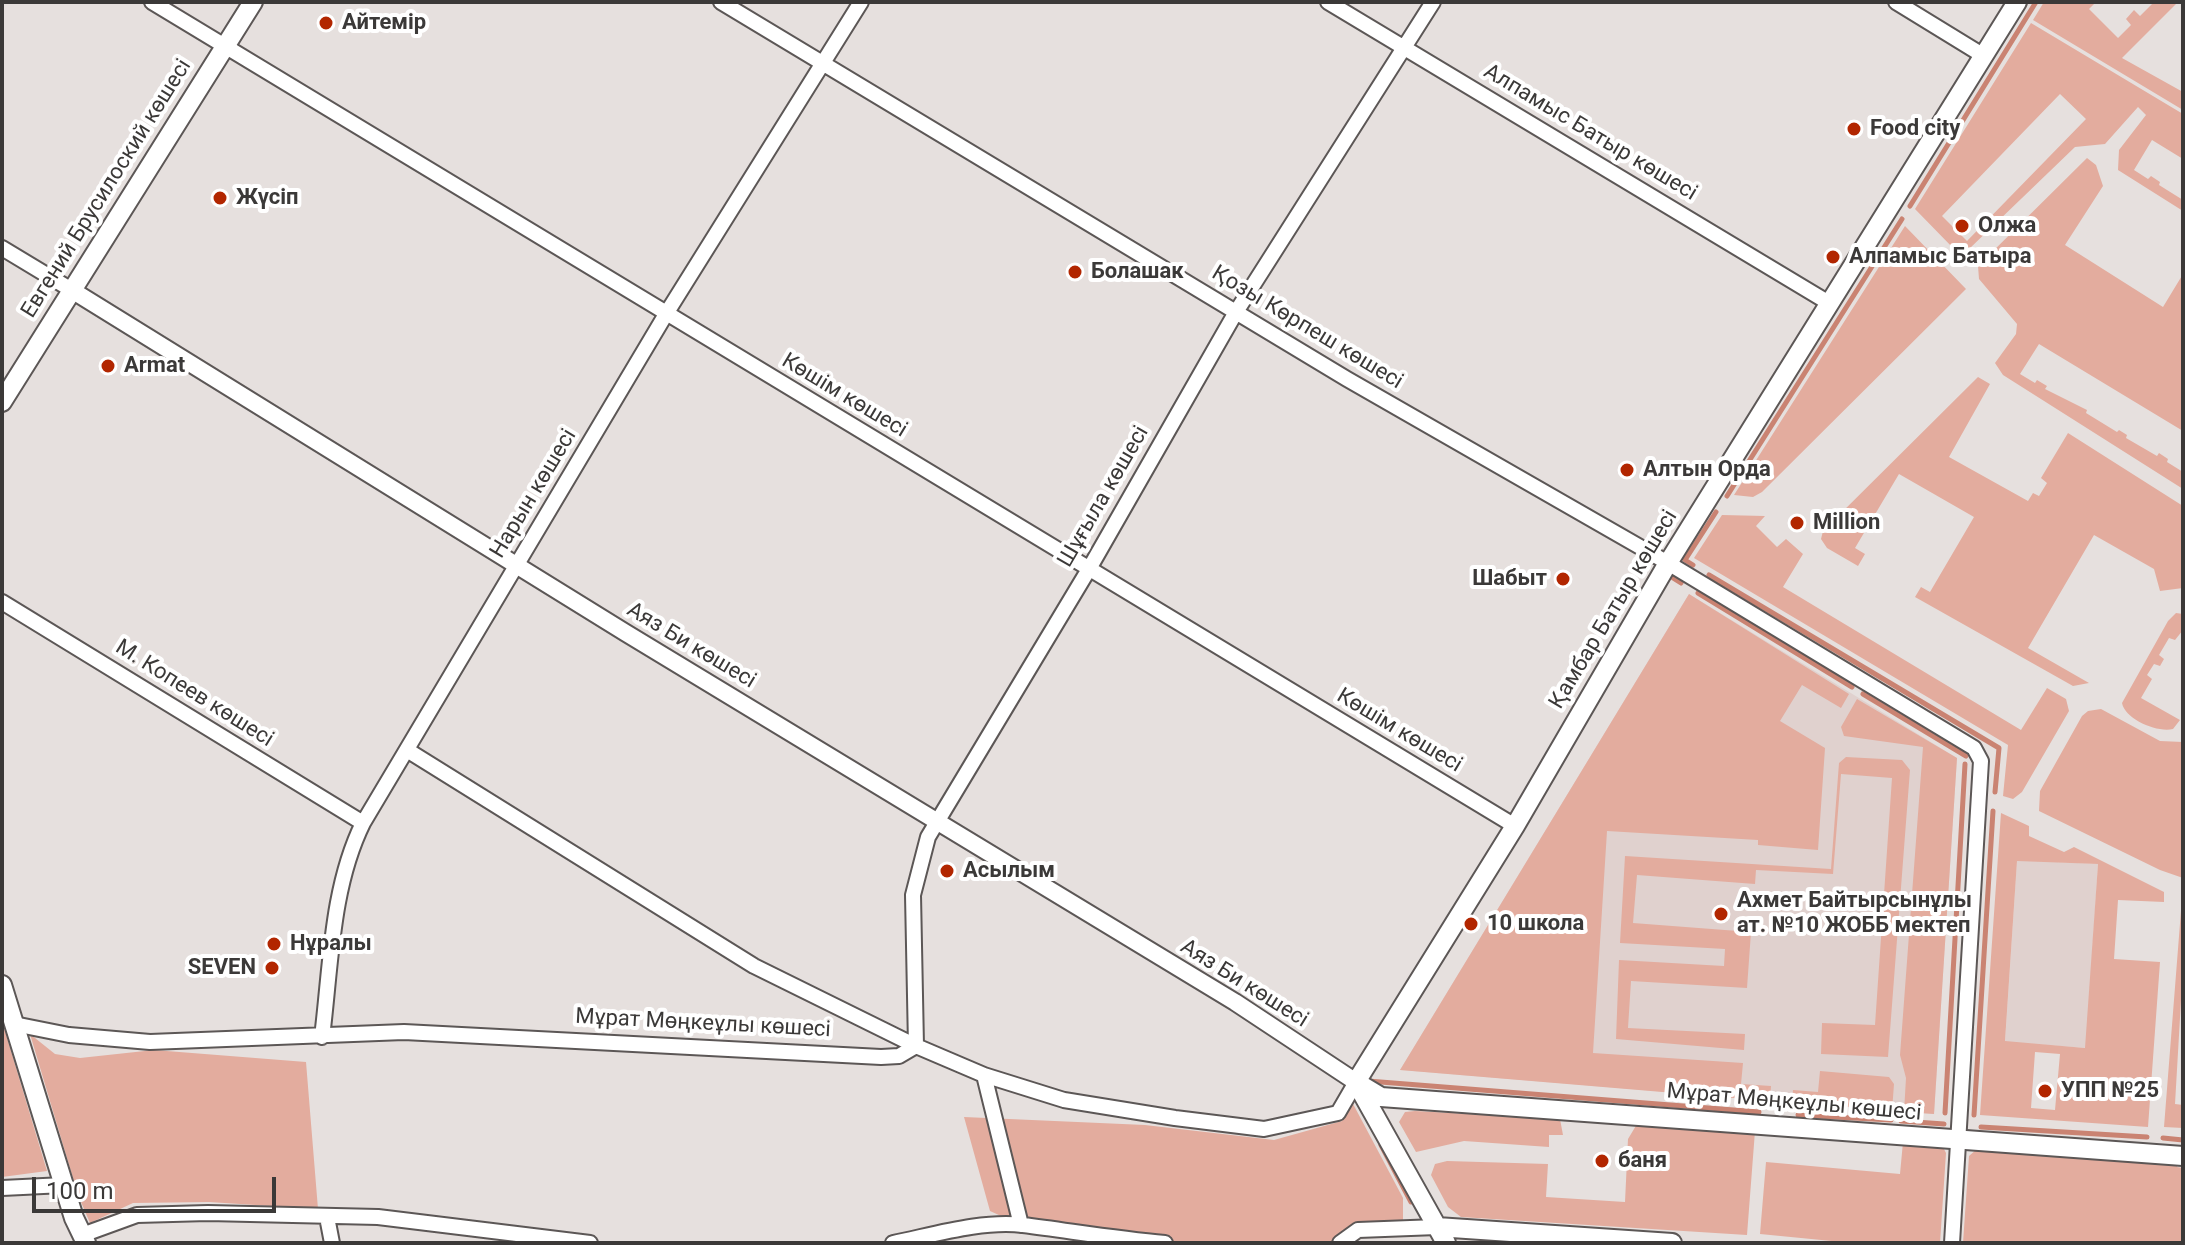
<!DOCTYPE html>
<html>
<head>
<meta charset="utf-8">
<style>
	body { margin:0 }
	#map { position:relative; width:2185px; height:1245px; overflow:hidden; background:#e6e0de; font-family:Roboto,sans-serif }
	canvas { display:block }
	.frame { position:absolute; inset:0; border:4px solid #3b3938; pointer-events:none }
	.scale { position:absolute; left:32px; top:1177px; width:244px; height:36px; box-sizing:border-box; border:4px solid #3b3938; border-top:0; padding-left:10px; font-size:24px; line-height:28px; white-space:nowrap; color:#3b3938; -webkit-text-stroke:6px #fff; paint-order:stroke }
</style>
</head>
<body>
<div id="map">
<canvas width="2185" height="1245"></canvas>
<div class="frame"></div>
<div class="scale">100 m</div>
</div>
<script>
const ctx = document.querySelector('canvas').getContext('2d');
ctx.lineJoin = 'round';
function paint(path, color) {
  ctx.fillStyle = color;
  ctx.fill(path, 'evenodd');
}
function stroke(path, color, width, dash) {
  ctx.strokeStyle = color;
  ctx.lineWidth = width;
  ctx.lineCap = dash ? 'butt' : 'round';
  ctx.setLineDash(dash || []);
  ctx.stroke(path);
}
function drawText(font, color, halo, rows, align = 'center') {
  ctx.font = font + ' Roboto,sans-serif';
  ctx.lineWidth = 8;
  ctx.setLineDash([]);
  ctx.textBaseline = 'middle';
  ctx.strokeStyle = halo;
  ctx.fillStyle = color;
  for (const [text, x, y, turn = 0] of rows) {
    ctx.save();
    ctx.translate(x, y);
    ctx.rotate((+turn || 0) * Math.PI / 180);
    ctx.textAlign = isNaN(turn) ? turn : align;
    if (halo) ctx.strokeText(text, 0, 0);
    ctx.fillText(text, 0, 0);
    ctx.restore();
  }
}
paint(new Path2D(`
	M1689,594L1957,758L1934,1114L1400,1070Z
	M2017,860L2098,864L2086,1048L2005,1042Z`), '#e0d1ce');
paint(new Path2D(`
	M2044,2H2096L2089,9L2118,38L2131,25L2126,19L2134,10L2140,16L2154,2H2178L2122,58L2183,92V110L2033,20Z
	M2031,23L2183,114V159L2152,140L2134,170L2148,179L2151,176L2160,182L2159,185L2183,200V211L2118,170L2119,150L2146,115L2138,107L2105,144L2075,147L1968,250L1954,249L1915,209ZM2060,94L2086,119L1967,241L1942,216Z
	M2087,158L2096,165L2103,186L2065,245L2163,307L2183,274V431L2039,344L2020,374L2035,383L2037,380L2047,386L2045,389L2087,410L2086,413L2117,432L2119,430L2127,435L2126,438L2157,456L2159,453L2168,459L2167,462L2183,472V489L2003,375L1995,363L2016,334L2017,324L1979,279L1978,266Z
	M1905,226L1966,289L1762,492L1753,497L1734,495Z
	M1978,377L1990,384L1949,457L2028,501L2033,493L2039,496L2047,483L2041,478L2068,433L2183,506V588L2160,591L2154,569L2094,535L2028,648L2089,683L2073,686L1915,597L1921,587L1930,592L1974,517L1899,474L1855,548L1865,554L1858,566L1827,548L1821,539L1823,531Z
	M1722,515L1765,516L1756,526L1777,547L1786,539L1803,554L1783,587L2021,730L2047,688L2066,699L2069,711L2022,792L2013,799L2003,796L2008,745L1694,558Z
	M1689,594L1849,694L1841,708L1802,685L1780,721L1825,748L1818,850L1758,845V840L1607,831L1593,1053L1743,1063L1741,1084L1771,1086L1770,1101L1400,1070Z
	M2176,613L2183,614V630L2175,640L2169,638L2159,655L2164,659L2160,666L2154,664L2147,675L2152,679L2141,698L2180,720L2173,729C2157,733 2125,719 2122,703L2168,621Z
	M1857,699L1957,758L1934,1114L1904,1112L1906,1078L1900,1055L1923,747L1844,736L1841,727Z
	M2101,709L2160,741L2183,742V878L2160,870L2039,811L2040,791L2082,716L2088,711Z
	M1846,757L1902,760L1910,770L1888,1057L1821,1054L1822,1023L1875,1025L1892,778L1841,774L1833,874L1756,870L1755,884L1637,875L1633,923L1751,932L1747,988L1631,981L1628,1028L1745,1034L1744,1050L1616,1039L1619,960L1724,966L1725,949L1620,943L1625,856L1831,869L1839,763Z
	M2001,813L2029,826V836L2064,852L2074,847L2164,892V902L2118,900L2114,959L2160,962L2148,1127L1980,1115ZM2017,861L2098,864L2085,1048L2005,1041ZM2035,1052L2060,1054L2055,1110L2031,1108Z
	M2182,898L2183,966L2175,1104L2183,1105V1128L2164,1127Z
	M2,1021L47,1171L2,1177Z
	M30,1034L55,1054L80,1058L154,1050L306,1062L318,1209L209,1202L133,1203L90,1223L78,1195Z
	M1820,1071L1889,1077L1894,1084L1892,1111L1792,1102L1793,1090L1818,1092Z
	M1352,1102L1403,1198V1230H1358L1340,1243H1165L1021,1225L990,1211L964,1117L1145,1125L1274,1140L1342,1121Z
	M1415,1111L1560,1119L1563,1135H1549V1147L1464,1141L1416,1152L1399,1122L1405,1112Z
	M1637,1124L1755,1131L1747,1235L1461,1217L1448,1207L1431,1175L1435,1164L1447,1161L1548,1164L1546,1197L1625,1202L1628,1139Z
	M1903,1142L1943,1147L1946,1153L1940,1243H1852L1760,1234L1766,1162L1900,1174Z
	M1977,1149L2178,1161L2177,1167L2183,1168V1243H1963L1969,1156Z`), '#e3ac9e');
stroke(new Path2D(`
	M1910,206L2036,2
	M1727,496L1902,219
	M1693,565L1685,560L1716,512
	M1709,575L1999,748L1995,792
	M1673,578L1681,583
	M1698,593L1852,687
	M1863,694L1966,756
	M1368,1081L1759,1112
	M1945,1113L1965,764
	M1798,1115L1891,1120
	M1974,1115L1993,811
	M1901,1121L1944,1124
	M1981,1127L2147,1137
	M2163,1138L2183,1140
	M1381,1145L1411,1202`), '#ca8372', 5);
const minor = new Path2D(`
	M152,2L1515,826
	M721,2L1347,379L1668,563L1974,748L1981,761L1952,1243
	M1328,2L1829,303
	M1896,2L1984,56
	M2,248L70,289
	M2,602L363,823
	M407,750L754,966L916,1046L913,895L928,837L1089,569L1236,312L1433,2
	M14,1024L69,1035L150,1042L404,1032L881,1057L899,1056L916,1046L984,1075L1064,1100L1175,1118L1264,1129L1338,1113L1356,1082
	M322,1037C331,966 331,888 363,823L666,314L861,2
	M984,1075L1021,1225
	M2,1188L64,1185
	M327,1217L332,1243
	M82,1235L137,1215L208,1213L378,1217L590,1243
	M893,1243C933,1235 982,1220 1023,1225C1071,1231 1117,1239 1165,1243
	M1340,1243L1358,1230L1437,1227`);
const tertiary = new Path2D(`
	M70,289L626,633L1235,1002L1356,1082`);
const secondary = new Path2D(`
	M2,402L253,2
	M2,985L74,1218L86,1243
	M1356,1082L1515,826L1668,563L2017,2
	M1356,1082L1381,1097L2183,1156
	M1357,1084L1446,1243
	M1437,1227L1672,1243`);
stroke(minor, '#5c5756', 18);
stroke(tertiary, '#5c5756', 20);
stroke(secondary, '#5c5756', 22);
stroke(minor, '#fff', 14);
stroke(tertiary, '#fff', 16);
stroke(secondary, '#fff', 18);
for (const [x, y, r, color] of [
	[326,23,8,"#b22600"],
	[1854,129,8,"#b22600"],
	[220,198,8,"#b22600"],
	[1962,226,8,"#b22600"],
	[1833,257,8,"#b22600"],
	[1075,272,8,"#b22600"],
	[108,366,8,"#b22600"],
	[1627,470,8,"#b22600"],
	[1797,523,8,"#b22600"],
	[1563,579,8,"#b22600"],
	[947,871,8,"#b22600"],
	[1721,914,8,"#b22600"],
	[1471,924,8,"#b22600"],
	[274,944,8,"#b22600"],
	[272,968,8,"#b22600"],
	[2045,1091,8,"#b22600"],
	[1602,1161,8,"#b22600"]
]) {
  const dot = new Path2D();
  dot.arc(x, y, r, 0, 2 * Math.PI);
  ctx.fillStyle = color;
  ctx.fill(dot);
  stroke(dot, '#fff', 3);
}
drawText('bold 22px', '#3b3938', '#fff', [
	["Айтемір",342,23],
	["Food city",1870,129],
	["Жүсіп",236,198],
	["Олжа",1978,226],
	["Алпамыс Батыра",1849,257],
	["Болашак",1091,272],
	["Armat",124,366],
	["Алтын Орда",1643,470],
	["Million",1813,523],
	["Шабыт",1547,579,"right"],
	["Асылым",963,871],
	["Ахмет Байтырсынұлы",1737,901],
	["ат. №10 ЖОББ мектеп",1737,926],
	["10 школа",1487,924],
	["Нұралы",290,944],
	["SEVEN",256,968,"right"],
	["УПП №25",2061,1091],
	["баня",1618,1161]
], 'left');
drawText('22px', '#3b3938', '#fff', [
	["Алпамыс Батыр көшесі",1590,133,31],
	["Евгений Брусилоский көшесі",107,189,-58],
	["Қозы Көрпеш көшесі",1307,328,31],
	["Көшім көшесі",844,396,31],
	["Нарын көшесі",534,494,-59],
	["Шұғыла көшесі",1104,497,-60],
	["Қамбар Батыр көшесі",1614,610,-59],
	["Аяз Би көшесі",691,646,31],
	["М. Копеев көшесі",194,694,32],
	["Көшім көшесі",1399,731,31],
	["Аяз Би көшесі",1244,984,32],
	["Мұрат Мөңкеұлы көшесі",703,1024,3],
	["Мұрат Мөңкеұлы көшесі",1794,1103,5]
]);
</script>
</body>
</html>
